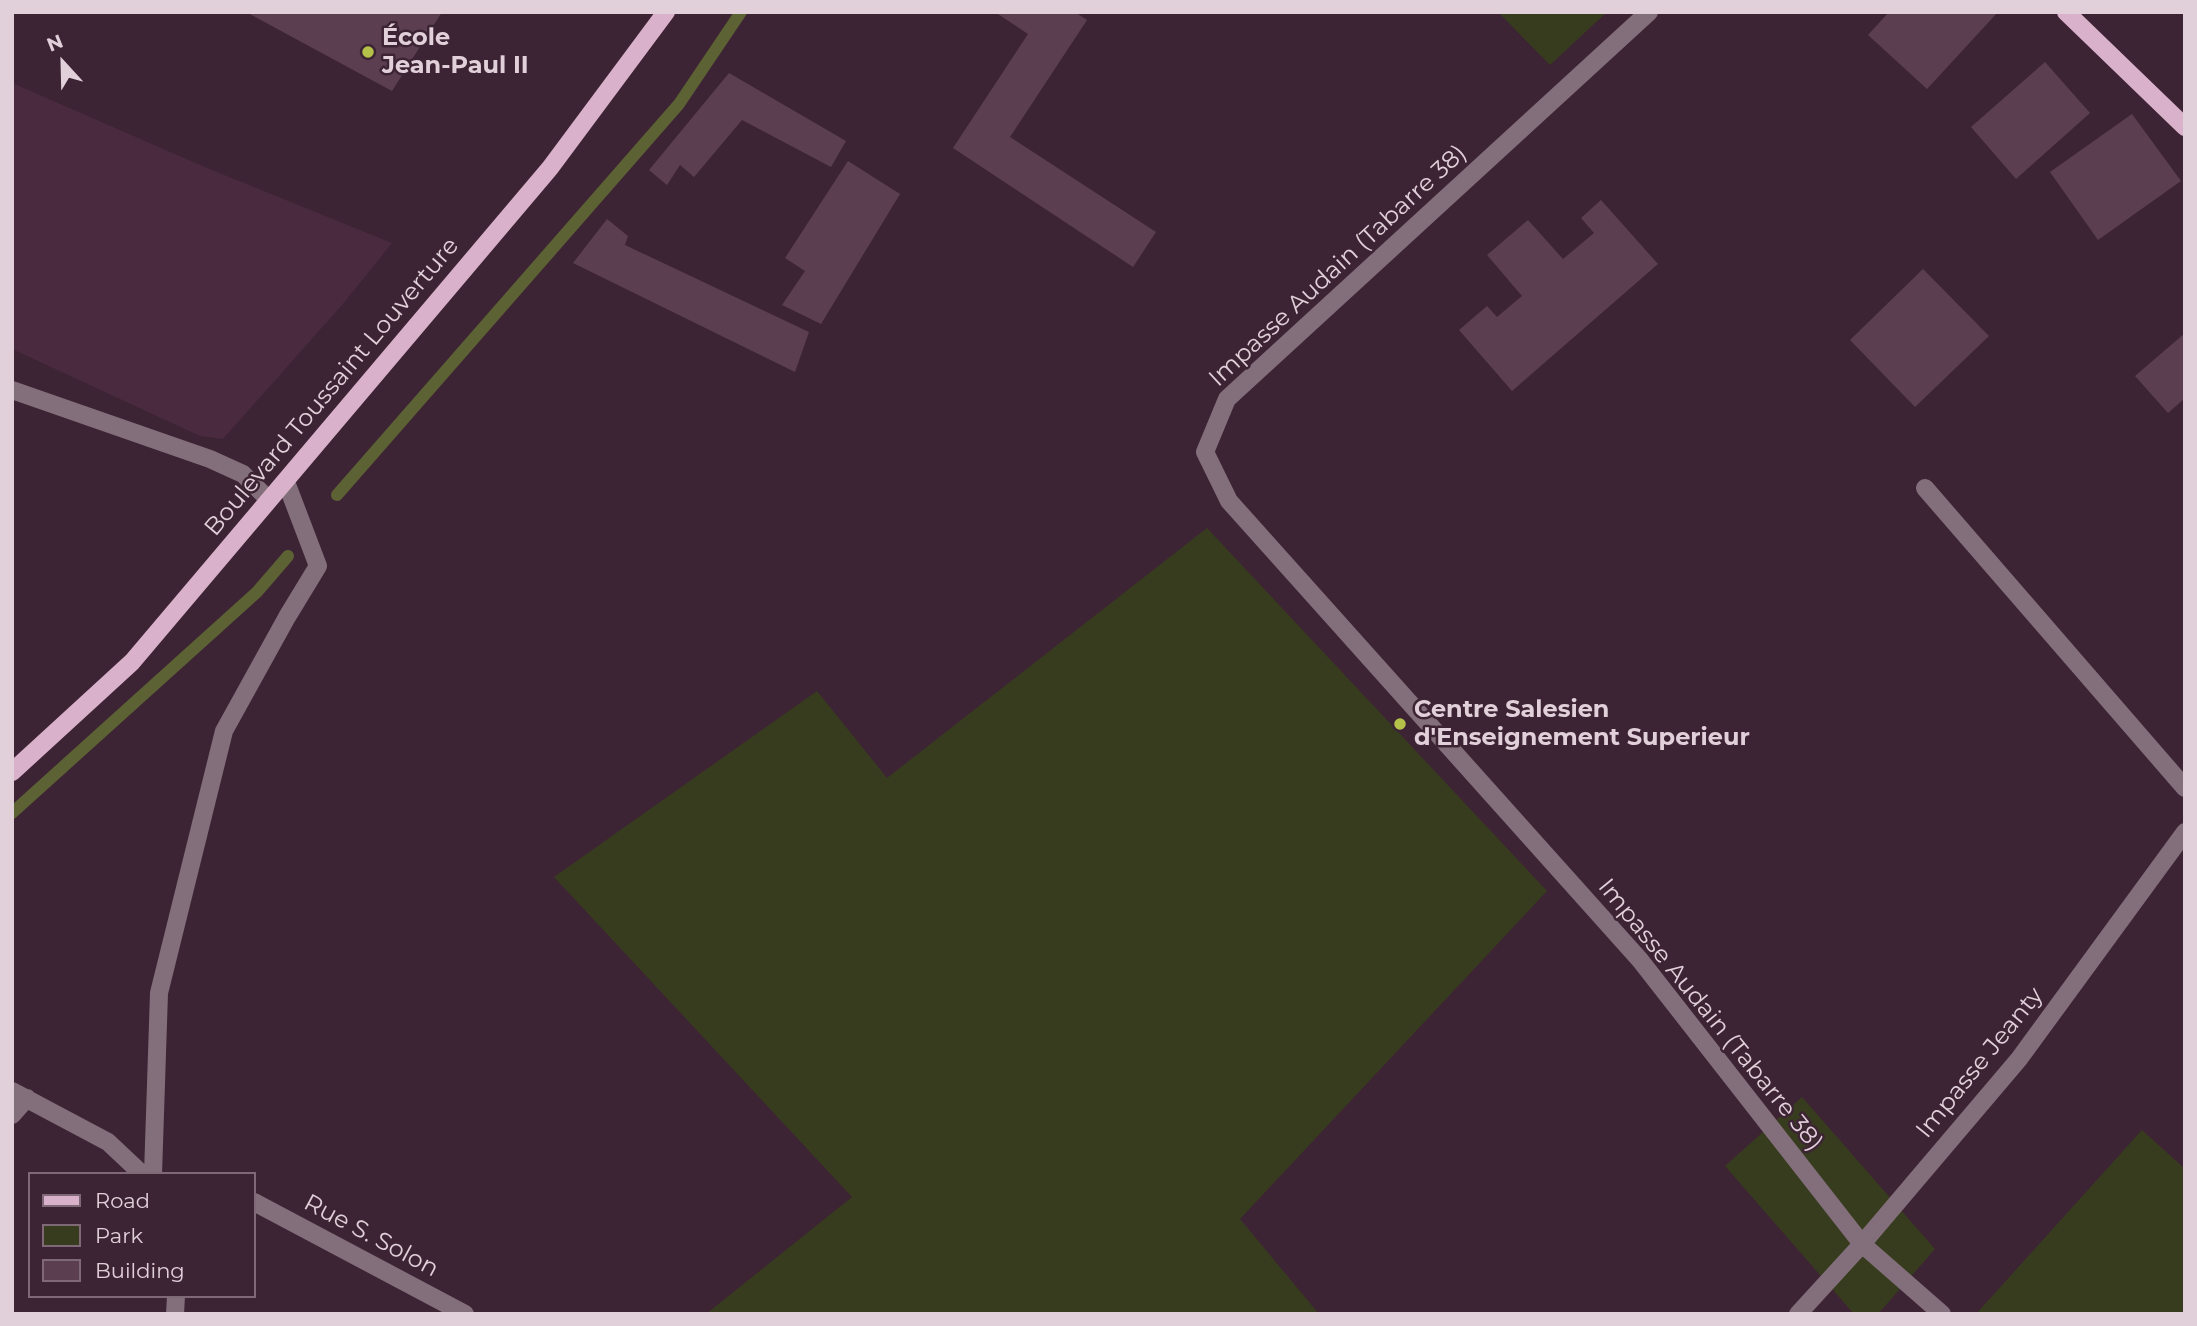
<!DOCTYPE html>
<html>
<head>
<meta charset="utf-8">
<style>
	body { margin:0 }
	#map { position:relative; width:2197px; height:1326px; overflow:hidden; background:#3d2434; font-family:Montserrat,sans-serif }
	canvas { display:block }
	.frame { position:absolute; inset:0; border:14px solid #e1d0da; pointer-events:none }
	.legend { position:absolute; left:28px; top:1172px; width:228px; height:126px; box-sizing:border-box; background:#3d2434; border:2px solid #7f6976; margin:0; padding:9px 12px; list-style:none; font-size:21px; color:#e1d0da }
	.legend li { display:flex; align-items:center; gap:14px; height:35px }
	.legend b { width:35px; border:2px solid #7f6976 }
	.north { position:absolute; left:28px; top:28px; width:70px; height:70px; -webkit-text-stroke:5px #3d2434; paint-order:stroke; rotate:338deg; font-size:19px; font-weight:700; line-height:28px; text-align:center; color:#e1d0da }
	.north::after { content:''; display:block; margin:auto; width:24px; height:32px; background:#e1d0da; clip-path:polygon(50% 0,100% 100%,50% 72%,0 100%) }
</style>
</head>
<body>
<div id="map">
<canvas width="2197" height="1326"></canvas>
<div class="frame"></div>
<ul class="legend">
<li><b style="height:9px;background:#dab1ca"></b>Road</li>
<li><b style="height:19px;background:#383c1f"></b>Park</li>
<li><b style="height:19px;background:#5b3f51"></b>Building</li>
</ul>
<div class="north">N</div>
</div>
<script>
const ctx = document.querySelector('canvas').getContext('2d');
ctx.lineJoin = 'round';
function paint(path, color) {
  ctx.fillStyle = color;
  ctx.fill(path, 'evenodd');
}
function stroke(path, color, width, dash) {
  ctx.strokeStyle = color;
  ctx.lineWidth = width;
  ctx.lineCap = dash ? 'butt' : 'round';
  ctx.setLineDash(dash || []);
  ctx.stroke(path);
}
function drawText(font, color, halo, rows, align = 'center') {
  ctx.font = font + ' Montserrat,sans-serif';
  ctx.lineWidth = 5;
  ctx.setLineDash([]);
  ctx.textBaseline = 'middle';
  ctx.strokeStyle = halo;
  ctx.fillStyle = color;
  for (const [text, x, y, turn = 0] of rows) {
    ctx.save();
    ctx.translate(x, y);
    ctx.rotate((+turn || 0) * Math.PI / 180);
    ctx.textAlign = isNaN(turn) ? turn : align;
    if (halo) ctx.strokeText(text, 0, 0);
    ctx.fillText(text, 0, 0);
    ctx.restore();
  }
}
paint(new Path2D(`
	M12,83L207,168L392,243L342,305L223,439L200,436L12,349Z`), '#492a3f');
paint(new Path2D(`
	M1498,12H1607L1550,65Z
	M1207,528L1547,891L1240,1219L1319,1314H706L852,1197L554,877L817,691L887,778Z
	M1802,1097L1935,1249L1878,1314H1854L1725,1166Z
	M2142,1130L2185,1169V1314H1976Z`), '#383c1f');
stroke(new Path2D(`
	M337,495L679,104L741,12
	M12,813L257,592L288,556`), '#5c6234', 12);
paint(new Path2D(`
	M246,12H442L392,91Z
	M995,12H1075L1087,20L1010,137L1156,232L1133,267L953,148L1028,34Z
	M1889,12H1998L1927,89L1868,35Z
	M2045,62L2090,113L2016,179L1971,127Z
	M729,73L846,141L831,167L742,120L694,177L680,165L667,185L649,170Z
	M2132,114L2181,181L2098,240L2050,172Z
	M848,161L900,194L821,324L782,305L805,271L785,258Z
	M1601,200L1658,264L1512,391L1459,330L1487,306L1497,317L1522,296L1487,255L1528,220L1563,259L1594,233L1581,218Z
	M607,219L628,236L625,245L809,332L795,372L573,263Z
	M1923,269L1989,336L1915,407L1850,340Z
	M2185,333V398L2168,413L2135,376Z`), '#5b3f51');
stroke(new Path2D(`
	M1649,12L1227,399L1205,452L1229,501L1640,960L1862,1244L1942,1314
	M12,390L210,459L243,474L268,499
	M1925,488L2185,788
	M12,1091L108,1142L142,1174
	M12,1115L27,1098
	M153,1174L159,993L224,731L287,617L318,566L286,482
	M254,1202L465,1314
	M175,1314L176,1296
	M1798,1314L1862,1244L2019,1059L2185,832`), '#836f7b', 18);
stroke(new Path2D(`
	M2066,12L2185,127
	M12,772L132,662L550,168L666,12`), '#dab1ca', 18);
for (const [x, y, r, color] of [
	[368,52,7,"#b5c24a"],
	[1400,724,7,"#b5c24a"]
]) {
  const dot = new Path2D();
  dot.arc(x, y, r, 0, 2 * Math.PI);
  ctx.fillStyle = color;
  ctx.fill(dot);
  stroke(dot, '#3d2434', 2.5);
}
drawText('bold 24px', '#e1d0da', '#3d2434', [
	["École",382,38],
	["Jean-Paul II",382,66],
	["Centre Salesien",1414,710],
	["d'Enseignement Superieur",1414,738]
], 'left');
drawText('24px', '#e1d0da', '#3d2434', [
	["Impasse Audain (Tabarre 38)",1338,266,-43],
	["Boulevard Toussaint Louverture",332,387,-50],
	["Impasse Audain (Tabarre 38)",1710,1015,51],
	["Impasse Jeanty",1980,1063,-51],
	["Rue S. Solon",371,1236,28]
]);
</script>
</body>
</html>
